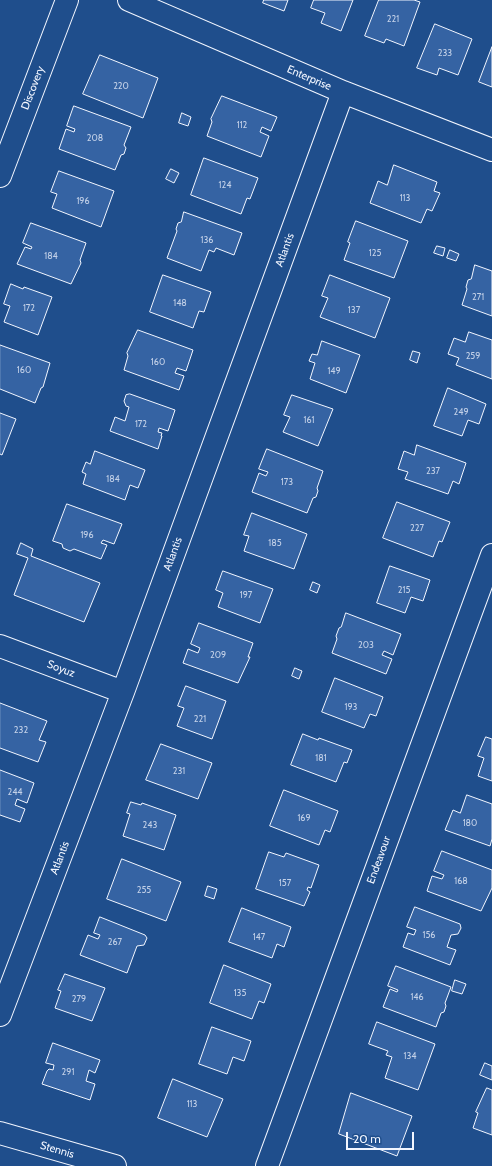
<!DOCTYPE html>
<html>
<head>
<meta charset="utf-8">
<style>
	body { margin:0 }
	#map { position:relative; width:492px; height:1166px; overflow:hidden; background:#1f4e8c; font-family:Cabin,sans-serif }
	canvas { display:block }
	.scale { position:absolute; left:346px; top:1132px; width:68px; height:18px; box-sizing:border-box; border:2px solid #f2f6ff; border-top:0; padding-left:5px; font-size:12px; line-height:14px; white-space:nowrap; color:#f2f6ff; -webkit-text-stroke:3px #1f4e8c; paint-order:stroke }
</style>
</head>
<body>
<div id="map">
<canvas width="492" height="1166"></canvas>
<div class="scale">20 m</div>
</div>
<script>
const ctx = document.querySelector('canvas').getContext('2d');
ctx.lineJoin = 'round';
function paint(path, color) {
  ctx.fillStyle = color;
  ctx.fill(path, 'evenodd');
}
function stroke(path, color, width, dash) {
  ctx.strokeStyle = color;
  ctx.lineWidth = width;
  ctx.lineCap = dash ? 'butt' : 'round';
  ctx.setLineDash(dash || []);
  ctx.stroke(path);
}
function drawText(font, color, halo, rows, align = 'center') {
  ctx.font = font + ' Cabin,sans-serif';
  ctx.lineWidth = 3;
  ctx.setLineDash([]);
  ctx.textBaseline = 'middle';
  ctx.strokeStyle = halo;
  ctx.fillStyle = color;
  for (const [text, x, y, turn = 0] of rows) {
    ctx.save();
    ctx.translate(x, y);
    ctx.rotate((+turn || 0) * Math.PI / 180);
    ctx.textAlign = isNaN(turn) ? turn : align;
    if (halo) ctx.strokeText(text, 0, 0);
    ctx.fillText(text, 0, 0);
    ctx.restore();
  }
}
const building = new Path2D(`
	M264,0H288L284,11L263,3Z
	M314,0H353L341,31L321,23L325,13L311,8Z
	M379,0H414L420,2L404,46L386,39L384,43L365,36Z
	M435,24L472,39L458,75L439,68L437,75L417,68Z
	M492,47V87L479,82Z
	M100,55L158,78L143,118L83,94Z
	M222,96L277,117L271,131L262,127L260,132L269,136L261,157L207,136L212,122L211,119Z
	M74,106L131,127L124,145L126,148L124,154L121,155L115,170L59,149L66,129L74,132L75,129L67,126Z
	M182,113L191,117L188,126L179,123Z
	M204,158L258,178L250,199L247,198L241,214L191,195Z
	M394,165L437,182L434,191L440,193L432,211L427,209L421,223L370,203L378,181L387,185Z
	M171,169L179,173L174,183L166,179Z
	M59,171L114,191L101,227L52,208L57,194L51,192Z
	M184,212L242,233L234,255L216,248L214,252L209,250L201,271L167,258L177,231L176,229L178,223L181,222Z
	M356,221L408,241L394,278L344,260L350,243L348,242Z
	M31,223L86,243L80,260L81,263L71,284L17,264L25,247L31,249L32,247L23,243Z
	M437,246L445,248L443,256L434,253Z
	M450,250L459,254L456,261L447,258Z
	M475,265L492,271V316L462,305L467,289L466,287L468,280L471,279Z
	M163,275L211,292L204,312L199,311L193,328L150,312Z
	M330,275L390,298L375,338L320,317L328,298L322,296Z
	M11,284L23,289L24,287L52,297L38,335L4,322L10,306L4,304Z
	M138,330L193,350L186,371L177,368L175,373L184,376L179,390L124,370L128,356L127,353Z
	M469,332L492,340V379L456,365L459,358L448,354L454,338L465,342Z
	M322,341L360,355L346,393L310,379L315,363L309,361L312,354L317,355Z
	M0,345L50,363L43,387L41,388L35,403L0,389Z
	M413,351L420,353L417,363L410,360Z
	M448,388L486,404L479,424L468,420L462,436L434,426Z
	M130,394L175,410L168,431L159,428L158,432L162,433L161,436H162L158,449L110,431L115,417L125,421L129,407L126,406L124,401L126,395Z
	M292,395L333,409L318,446L283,432L290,417L284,415Z
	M0,413L16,419L2,455L0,454Z
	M417,445L466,463L459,484L453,481L448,494L405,479L408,472L398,469L404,451L414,455Z
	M267,449L323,471L317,488L318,491L316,497L313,498L307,513L252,492L259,473L266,476L268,472L259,469Z
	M95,451L145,470L138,488L130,485L125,500L83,484L86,474L82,472L86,462L90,464Z
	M397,502L450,522L442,542L439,541L433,557L383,538Z
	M67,504L122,524L114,544L103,540L101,543L107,545L101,559L74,549L70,551L63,548L62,544L53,541Z
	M252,513L307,534L294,569L244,551L249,536L244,535Z
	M21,543L33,549L31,556L100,583L84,622L14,595L28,558L17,554Z
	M390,566L430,580L423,601L411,597L405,613L377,603Z
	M223,571L273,589L260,623L218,607L223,593L216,590Z
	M313,582L320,585L317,593L310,590Z
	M346,613L401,634L393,655L384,651L382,655L392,659L386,674L332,653L337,639L336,636L339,628L341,627Z
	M199,623L253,643L248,657H250L238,683L183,663L188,649L198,653L200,648L191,644Z
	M295,668L302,671L299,679L292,676Z
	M335,678L383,697L376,716L370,714L364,728L322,712Z
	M186,686L226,701L212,739L177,726L184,708L178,706Z
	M0,703L47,721L39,740L46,742L38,762L0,748Z
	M303,734L318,740L319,738L352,750L347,763L344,762L336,782L291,765Z
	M486,737L492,739V781L478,776L484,758L478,756Z
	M161,744L212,763L198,799L146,780Z
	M0,770L34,783L27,803L17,799L15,805L25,809L20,822L0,815Z
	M284,790L338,811L330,832L325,830L319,845L270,826Z
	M467,795L492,804V839L490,846L445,830L453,810L460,813Z
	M131,802L141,805L142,803L176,815L164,850L123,836L130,814L127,813Z
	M442,851L492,870V888L481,911L427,891L432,876L442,879L444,875L434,871Z
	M269,852L284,857L286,853L319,865L311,888L308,887L307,890L310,892L304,906L256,889Z
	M122,859L181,882L166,921L107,899Z
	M208,886L217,889L214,899L205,896Z
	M415,907L460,924L461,928L458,934L451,935L447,947L456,950L450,965L403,947L408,933L414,935L416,930L407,927Z
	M242,908L291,927L284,947L277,944L272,958L229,942Z
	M100,917L145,935L147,938L144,945L137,946L127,973L80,955L88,935L98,939L100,935L94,933Z
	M224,965L271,984L264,1003L259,1001L252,1019L210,1003Z
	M396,966L451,987L445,1003L446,1006L444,1012L441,1013L436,1027L383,1007L390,989L397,992L398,990L388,986Z
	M65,974L105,988L92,1021L55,1008L61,991L58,990Z
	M455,980L466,984L462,994L452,991Z
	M377,1022L435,1044L418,1090L385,1078L392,1057L386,1055L388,1051L369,1044Z
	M212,1027L251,1041L244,1061L233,1057L227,1074L199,1064Z
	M53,1043L100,1060L95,1073L89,1070L86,1081L95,1084L90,1100L42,1084L47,1071L49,1069L53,1070L54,1065L46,1063Z
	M485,1063L492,1066V1080L480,1075Z
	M173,1079L223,1099L207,1137L158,1118Z
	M487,1088L492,1090V1135L473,1128L478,1113L476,1112Z
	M351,1093L412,1116L397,1156L339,1134Z`);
paint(building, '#3563a3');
stroke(building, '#f2f6ff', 1);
const minor = new Path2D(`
	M129,0L343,92L492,150
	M0,176L67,0
	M0,646L123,692
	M0,1015L123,692L343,92
	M0,1133L115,1166
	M267,1166L492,555`);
stroke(minor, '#f2f6ff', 24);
stroke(minor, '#1f4e8c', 22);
drawText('9px', '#c3d1e8', null, [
	["221",393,19],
	["233",445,53],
	["220",121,86],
	["112",242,125],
	["208",95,138],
	["124",225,185],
	["113",405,198],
	["196",83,201],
	["136",207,240],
	["125",375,253],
	["184",51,256],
	["271",478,297],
	["148",180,303],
	["172",29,308],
	["137",354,310],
	["259",473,356],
	["160",158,362],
	["160",24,370],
	["149",334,371],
	["249",461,412],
	["161",309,420],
	["172",141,424],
	["237",433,471],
	["184",113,479],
	["173",287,482],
	["227",417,528],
	["196",87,535],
	["185",275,543],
	["215",404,590],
	["197",246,595],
	["203",366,645],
	["209",218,655],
	["193",351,707],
	["221",200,719],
	["232",21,730],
	["181",321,758],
	["231",179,771],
	["244",15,792],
	["169",304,818],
	["180",470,823],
	["243",150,825],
	["168",461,881],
	["157",285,883],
	["255",144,890],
	["156",429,935],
	["147",259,937],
	["267",115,942],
	["135",240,993],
	["146",417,997],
	["279",79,999],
	["134",410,1056],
	["291",68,1072],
	["113",192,1104]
]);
drawText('11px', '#f2f6ff', '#1f4e8c', [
	["Enterprise",309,78,23],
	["Discovery",33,88,-69],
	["Atlantis",285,250,-70],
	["Atlantis",173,554,-70],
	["Soyuz",61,669,21],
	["Atlantis",60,858,-69],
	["Endeavour",379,860,-70],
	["Stennis",57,1150,16]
]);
</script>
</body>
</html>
